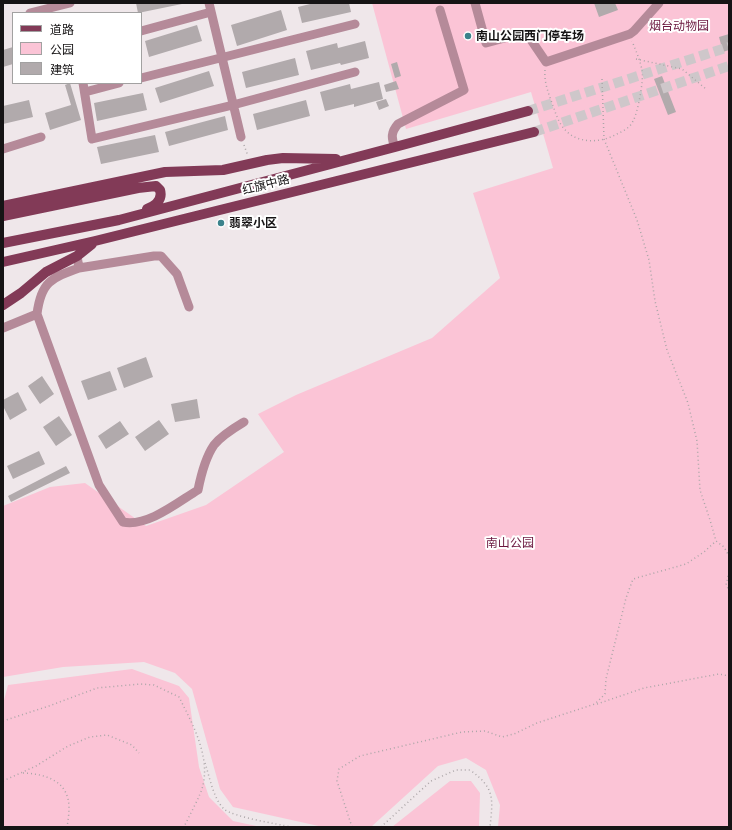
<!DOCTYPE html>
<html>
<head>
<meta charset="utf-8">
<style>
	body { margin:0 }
	#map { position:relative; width:732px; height:830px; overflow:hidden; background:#efe7ea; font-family:"Alegreya Sans","Noto Sans SC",sans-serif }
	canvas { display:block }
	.frame { position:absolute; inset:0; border:4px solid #161415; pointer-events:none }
	.legend { position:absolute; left:12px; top:12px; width:130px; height:72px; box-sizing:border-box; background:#fff; border:1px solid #a2a1a1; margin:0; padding:5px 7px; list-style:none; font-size:12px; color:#161415 }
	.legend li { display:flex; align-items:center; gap:8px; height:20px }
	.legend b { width:20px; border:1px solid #a2a1a1 }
</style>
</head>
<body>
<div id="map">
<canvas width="732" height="830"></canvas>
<div class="frame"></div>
<ul class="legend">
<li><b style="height:5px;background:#823a57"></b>道路</li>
<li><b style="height:11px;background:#fbc4d6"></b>公园</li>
<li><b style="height:11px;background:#b1aaac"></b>建筑</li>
</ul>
</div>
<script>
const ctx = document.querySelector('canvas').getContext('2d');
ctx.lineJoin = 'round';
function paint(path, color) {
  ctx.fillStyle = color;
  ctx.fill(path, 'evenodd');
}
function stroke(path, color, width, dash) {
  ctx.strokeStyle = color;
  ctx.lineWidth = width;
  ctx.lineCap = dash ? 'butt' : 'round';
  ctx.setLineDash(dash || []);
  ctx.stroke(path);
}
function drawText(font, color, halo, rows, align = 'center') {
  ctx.font = font + ' "Alegreya Sans","Noto Sans SC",sans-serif';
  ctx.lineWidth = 4;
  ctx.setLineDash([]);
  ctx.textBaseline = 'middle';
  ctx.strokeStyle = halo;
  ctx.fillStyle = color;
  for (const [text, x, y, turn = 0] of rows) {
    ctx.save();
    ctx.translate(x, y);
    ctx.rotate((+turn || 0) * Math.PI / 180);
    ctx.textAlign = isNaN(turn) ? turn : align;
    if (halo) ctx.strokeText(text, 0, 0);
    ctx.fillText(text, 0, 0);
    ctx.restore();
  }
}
paint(new Path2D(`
	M372,3H729V827H498L500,805L486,770L466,758L438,766L371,827H323L233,807L220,789L192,689L175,673L144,662L63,667L3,677V506L50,487L85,483L146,526L206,505L284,452L258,414L296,395L432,338L500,278L473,193L553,168L531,92L406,129Z
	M132,669L179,686L189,698L199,767L209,797L233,821L261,827H3V704L8,685Z
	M450,781H471L480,793L479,827H392Z`), '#fbc4d6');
paint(new Path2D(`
	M136,3H182V4L138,13Z
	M314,3H349L351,12L302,23L298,7Z
	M594,3H615L618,10L599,17Z
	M281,10L287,30L237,46L231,25Z
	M197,25L202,41L149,57L145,41Z
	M729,34V50L723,52L719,37Z
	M365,41L369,58L341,65L340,63L311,70L306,51L337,43L338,48Z
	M13,47V64L3,67V50Z
	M295,58L299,75L246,88L242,72Z
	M397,62L401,76L395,78L391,64Z
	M209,71L214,86L160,103L155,88Z
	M662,76L676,112L668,115L654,79Z
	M396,81L399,89L386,92L384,85Z
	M379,82L383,99L354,107V104L325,111L320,92L350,84L351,89Z
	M70,83L81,120L50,130L45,113L71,105L65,85Z
	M143,93L147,110L97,121L94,103Z
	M386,99L389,106L379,110L376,102Z
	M29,100L33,117L3,124V106Z
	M306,100L310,116L257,130L253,114Z
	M225,116L228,130L169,146L165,132Z
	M155,135L159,152L101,164L97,147Z
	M146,357L153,377L124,388L117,368Z
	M110,371L117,390L88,400L81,381Z
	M42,376L54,394L40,404L28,386Z
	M18,392L27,410L10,420L3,406V400Z
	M197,399L200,418L175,422L171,404Z
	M59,416L72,435L56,446L43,427Z
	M159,420L169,434L145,451L135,437Z
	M120,421L129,434L106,449L98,436Z
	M39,451L45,464L13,479L7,466Z
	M66,466L70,473L11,502L8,496Z`), '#b1aaac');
stroke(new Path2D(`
	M528,111L729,47
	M534,132L729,66`), '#cec7ca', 10, [10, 5]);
stroke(new Path2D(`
	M636,59L682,69L706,89
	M545,70C544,82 548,92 552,103C555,111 557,119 562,126C574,144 599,144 617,134C623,131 630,128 633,121C638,113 644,79 642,70C640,60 636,51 632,41
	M602,79L604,139L637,220L649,260L655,301L667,350L688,403L697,441L700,490L710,520L716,541L724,547L729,556
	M244,145L248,156
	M729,572L726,585L729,590
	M597,704L644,688L719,674L729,676
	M3,721L49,706L97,688L140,684L154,685L179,697C192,723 210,755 203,785C201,795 189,816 184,827
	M205,763C210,778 213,798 224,809C233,817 278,824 291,827
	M23,773C46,774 69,781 69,808C69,814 68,821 67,827
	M3,781L36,766L68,746L90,737L107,735L132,745L139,753
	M352,827L337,781L339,769L360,756L462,732L485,731L502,737L514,734L537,723L595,704L605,694L606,679L626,598L633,579L686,564L704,552L716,541
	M381,827L431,781L456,770H470C495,788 493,798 490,827`), '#aca6a8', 1.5, [1, 3]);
stroke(new Path2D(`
	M209,3L241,137
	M475,3L486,43L512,36L527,34L546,62L630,34L634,31L659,3
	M30,13L70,3
	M141,31L211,12
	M141,78L355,24
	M83,83L92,139L233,105L355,72
	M85,92L119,83
	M395,147C391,138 391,132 398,124L464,90L440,10
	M3,149L41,137
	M77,256L79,268C51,278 41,282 37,314L99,485L123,522C148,527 178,502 198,490C201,475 205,458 214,445C222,435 234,428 244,422
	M79,268L154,256H161L177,274L189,307
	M3,328L37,314`), '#b58a99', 9);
stroke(new Path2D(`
	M3,206L165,172L223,170L267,160L283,158L336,159
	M3,216L138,188L156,186L160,190C163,200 155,206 147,209
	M3,243L119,220L395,147L528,111
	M3,262L95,241L534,132
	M3,305L21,293L46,272L77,256L92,244`), '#823a57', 10);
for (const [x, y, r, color] of [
	[468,36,4,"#3b828b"],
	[221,223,4,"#3b828b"]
]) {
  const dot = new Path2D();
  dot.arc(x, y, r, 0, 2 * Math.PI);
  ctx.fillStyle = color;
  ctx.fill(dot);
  stroke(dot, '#fff', 1.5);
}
drawText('12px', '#6b173f', '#fff', [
	["烟台动物园",679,26],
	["南山公园",510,543]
]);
drawText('bold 12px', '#161415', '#fff', [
	["南山公园西门停车场",476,36],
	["翡翠小区",229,223]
], 'left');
drawText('12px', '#161415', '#fff', [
	["红旗中路",266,185,-14]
]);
</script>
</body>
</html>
